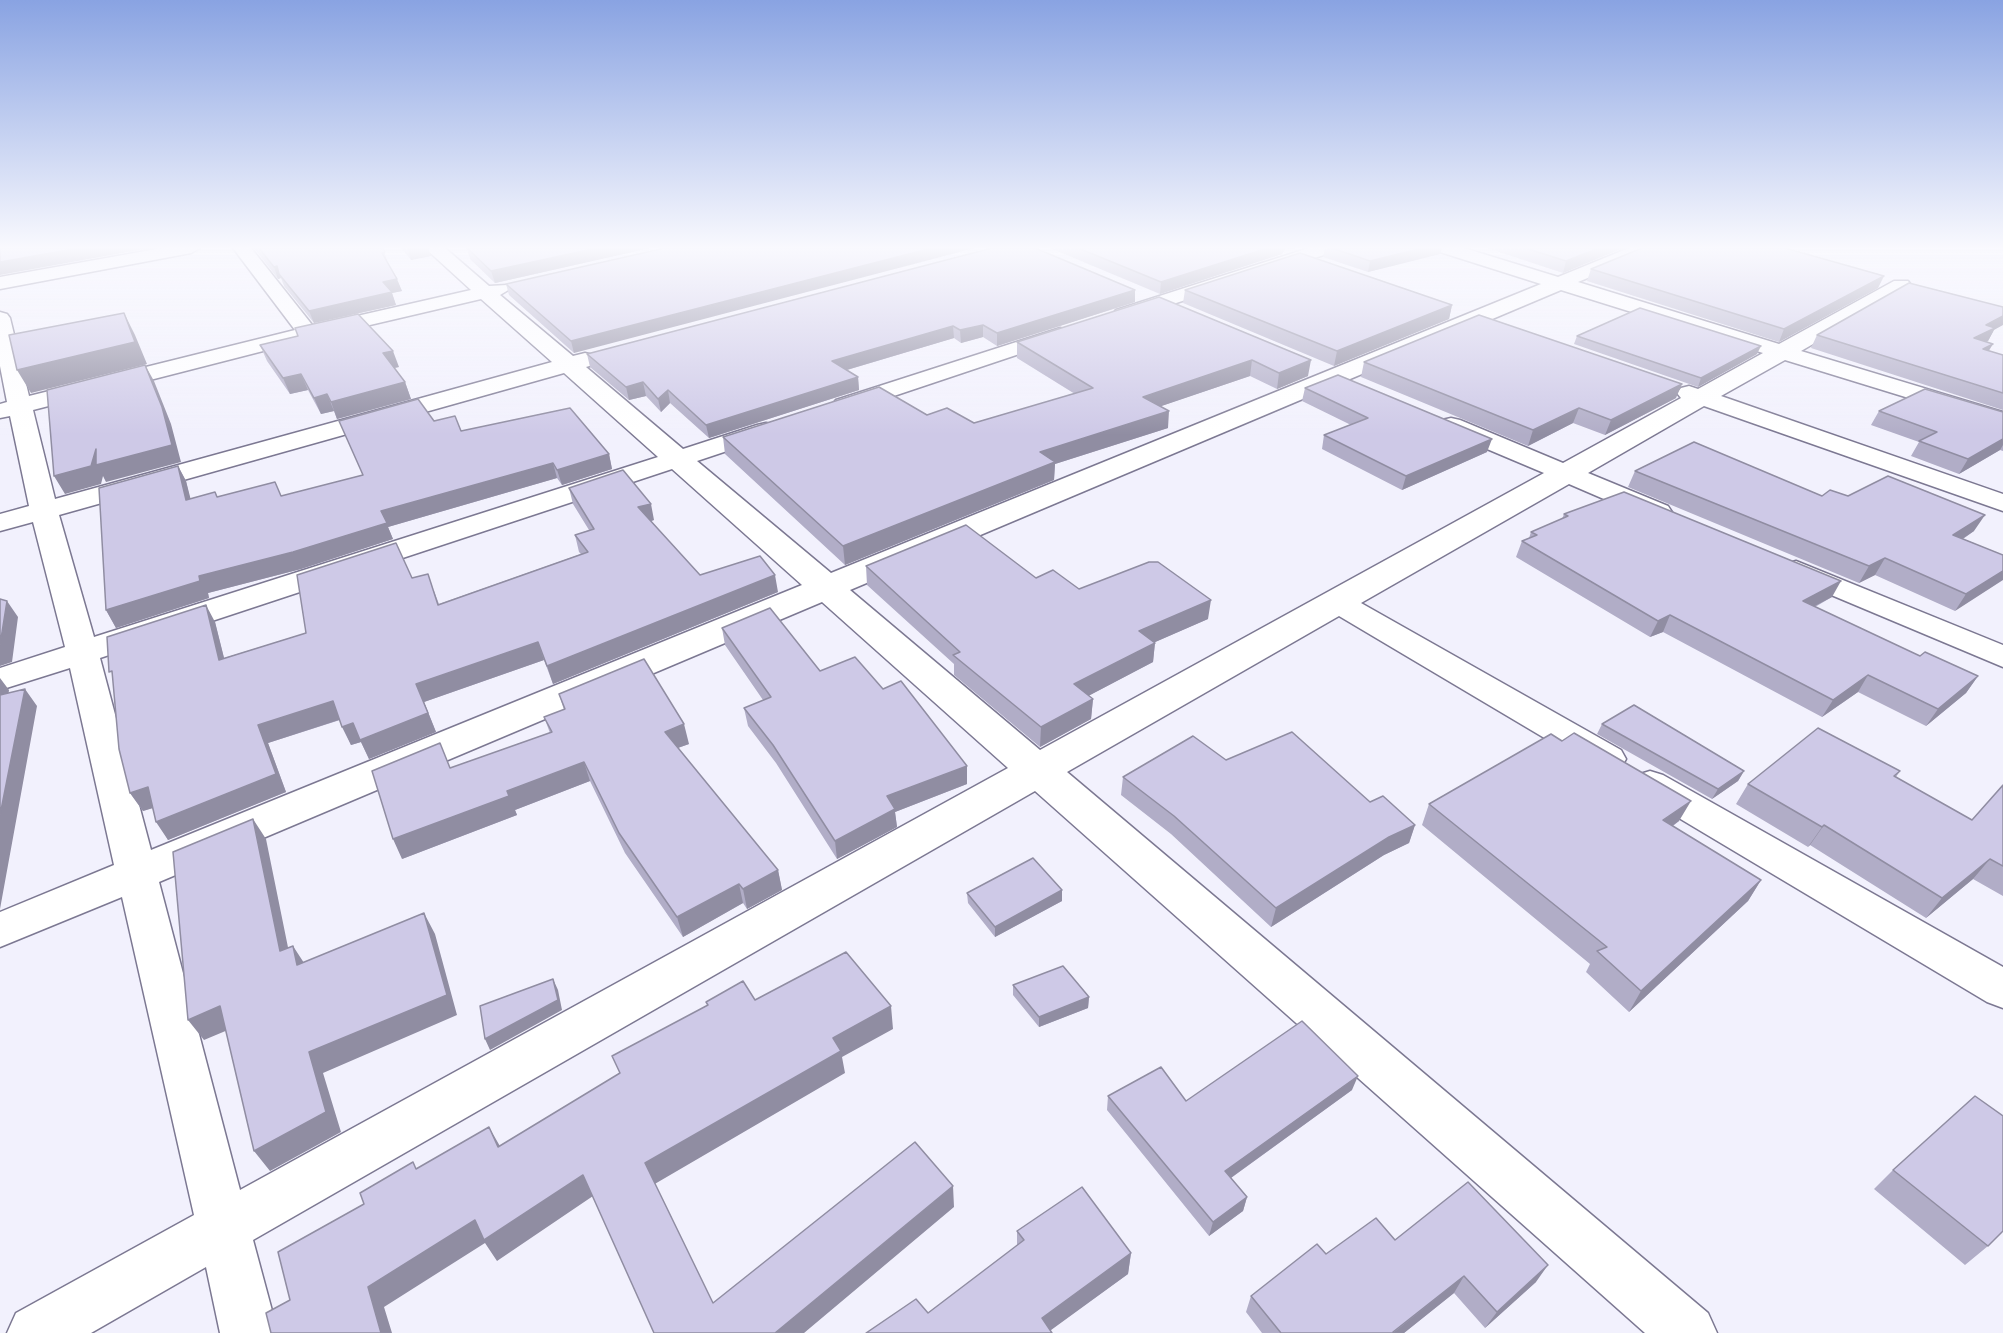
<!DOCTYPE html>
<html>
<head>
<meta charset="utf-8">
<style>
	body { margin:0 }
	canvas { display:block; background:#f2f1fd }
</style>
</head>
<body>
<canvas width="2003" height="1333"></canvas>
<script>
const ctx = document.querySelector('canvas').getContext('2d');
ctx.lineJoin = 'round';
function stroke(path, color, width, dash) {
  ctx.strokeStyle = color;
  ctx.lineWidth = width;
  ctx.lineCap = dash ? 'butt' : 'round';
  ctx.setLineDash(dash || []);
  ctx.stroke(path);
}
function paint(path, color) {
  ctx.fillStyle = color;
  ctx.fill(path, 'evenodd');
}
const minor = new Path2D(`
	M162,248H200L191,253L0,289V277Z
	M233,248H251L313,326L471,290L425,248H445L489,286L507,285L510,289L500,295L573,356L585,353L593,355L596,360L593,365L586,367L683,449L757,425L766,423L775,425L778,430L775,435L697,461L831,573L1541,284L1440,252L1437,248H1464L1558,277L1629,248H1653L1650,252L1578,282L1779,344L1894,281H1908L1911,285L1908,289L1801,351L2003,412V427L1785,360L1721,396L2003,494V511L1704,406L1588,473L1668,506L1672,512L1668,518L1658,520L1648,518L1569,484L1361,603L1621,750L1626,759L1621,768L1608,772L1595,768L1339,616L1067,772L1708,1313L1717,1333H1645L1035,791L253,1240L278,1333H220L206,1267L91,1333H7L16,1313L194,1215L122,897L0,947V912L114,865L70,668L0,690V668L65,647L33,522L0,531V514L29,506L10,416L0,418V404L7,402L0,366V312L7,314L10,318L29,396L295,330ZM1561,290L1763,353L1698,389L1689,386L1681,388L1677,393L1681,398L1563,463L1460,420L1451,418L1442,420L1439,425L1442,430L1544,473L1040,750L850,590ZM481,299L552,362L55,499L33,410L310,339ZM564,373L658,457L94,637L59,515ZM672,469L802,585L151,850L100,658ZM822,602L1008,768L240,1190L159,882Z
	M1309,248H1336L1333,252L1130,318H1116L1113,314L1116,310Z
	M1060,328L1067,330L1070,334L1067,338L852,410H836L832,405L836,400Z
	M1796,561L2003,645V667L1786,576L1781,570L1786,564Z
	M1650,771L1663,775L2003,967V1008L1987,1002L1637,793L1631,784L1637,775Z`);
stroke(minor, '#7c7892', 3);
paint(minor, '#fff');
paint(new Path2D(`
	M254,248H383L388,263L402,291L392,293L396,305L314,323L284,286L281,278L278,279Z
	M401,248H428L431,256L411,260Z
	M467,248H650L495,283L470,259Z
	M665,248L574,353L509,295L506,284Z
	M1050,248H1300L1286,249L1282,254L1160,294Z
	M1325,248H1442L1440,254L1368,272L1323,257Z
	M1487,248H1623L1563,273Z
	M1591,269L1878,288L1779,342L1587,281Z
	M1185,290L1452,305L1449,319L1334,366L1183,303Z
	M1159,297L1308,376L1277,389L1250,376L1161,406L1168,428L1055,464L1054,480L845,565L725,454L723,437L927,415L974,423L1075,394L1017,358V342Z
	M1135,302L997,346L983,337L961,343L954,338L847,370L858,377L859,390L709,438L670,403L661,412L646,396L629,400L590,367L587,354Z
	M1994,330L1988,341L1986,342L1989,351L2003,355V410L1811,348L1817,335Z
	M1577,336L1757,354L1698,387L1574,344Z
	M260,345L399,367L394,368L405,382L411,399L337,419L334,411L321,414L308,390L290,394L267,361Z
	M1364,362L1676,398L1605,435L1573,423L1528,446L1361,377Z
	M1305,388L1487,452L1402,490L1322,449L1324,435L1351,425L1302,401Z
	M1879,411L2003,412V451L2000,450L1959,474L1911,456L1919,442L1871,425Z
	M434,421L461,431L609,454L612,469L562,485L557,478L388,527L393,539L301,569L208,593L209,598L116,628L106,610L178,466L186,481L190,499L218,497L281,496L362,476Z
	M1635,471L1822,496H1848L1974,531L1963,539L2003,555L1955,611L1875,575L1859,583L1628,487Z
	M569,488L654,520L651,521L700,575L778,592L553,684L544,660L424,702L436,732L369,759L361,742L351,745L340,720L268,743L286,792L168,840L152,808L143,811L130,793L215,622L224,658L306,633L412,578L434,591L439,604L581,554L579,552L575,535L589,530L573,504Z
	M1564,514L1832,597L1815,607L1920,656L1978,676L1966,693L1926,726L1858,692L1822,717L1663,632L1650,637L1516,557L1522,541L1529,538L1531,532L1562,519Z
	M866,566L1036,578L1208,619L1155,642L1153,662L1088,696L1093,699L1091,719L1040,747L954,675V664L867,585Z
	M722,628L820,671L883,689L967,766V784L895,812L897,827L837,859L776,763L748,726L744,708L763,700L725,645Z
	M559,694L689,744L678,748L778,870L782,890L747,909L743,903L683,937L625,853L590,781L515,810L517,815L402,859L550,733L544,717L564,710Z
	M1602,724L1744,771L1738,781L1712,799L1597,734Z
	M1226,760L1415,825L1409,843L1384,855L1271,927L1171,834L1121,795L1123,777Z
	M1900,771L1896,777L1972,820L2003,785V896L1973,879L1926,918L1810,845L1808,847L1736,804L1748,784Z
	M1429,804L1679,821L1673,826L1761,880L1748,901L1629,1012L1586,972L1590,964L1422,825Z
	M1062,890V901L995,937L968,903L967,893Z
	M1013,985L1089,997L1088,1008L1039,1027L1013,995Z
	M1352,1090L1231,1178L1247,1197L1243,1211L1209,1236L1107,1110L1108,1096L1186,1101Z
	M1893,1170L1988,1246L1965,1265L1874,1189Z
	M1017,1231L1131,1253L1128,1274L1050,1330L928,1313L1017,1246Z
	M1395,1240L1536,1282L1485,1328L1454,1293L1404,1333H1262L1246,1312L1251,1296L1326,1254Z`), '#b1adc7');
paint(new Path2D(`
	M79,248H150L0,275V262Z
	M408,248H428L431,256L411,260Z
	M597,248H650L495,283L491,271Z
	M932,248H975L574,353L571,341Z
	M1268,248H1286L1282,254L1160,294L1161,282Z
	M1423,248H1442L1440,254L1368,272L1370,261Z
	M1599,248H1623L1563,273L1566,261Z
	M277,266L279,274L281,278L278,279L274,267Z
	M1884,276L1878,288L1779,342L1784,329Z
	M397,279L402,291L392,293L396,305L314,323L309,311L383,282Z
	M1135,290V302L997,346V333Z
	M1452,305L1449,319L1334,366L1337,351Z
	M124,313L135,335L147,364L31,393L17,370Z
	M2003,316V325L1994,330L1988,341L1967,352L1974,338L1986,325Z
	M983,325V337L961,343L960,330Z
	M953,326L954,338L833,374L832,361Z
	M1993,344L1985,357L1983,349Z
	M1761,346L1757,354L1698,387L1701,378Z
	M393,351L399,367L389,369L383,353Z
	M1252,360L1250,376L1141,413L1143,397Z
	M1311,360L1308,376L1277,389L1279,373Z
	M145,365L154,381L171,424L181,462L106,482L103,476L101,484L65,494L54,476L96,449Z
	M301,374L308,390L290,394L283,378Z
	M858,377L859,390L709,438L706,425Z
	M405,382L411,399L337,419L331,402Z
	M643,382L646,396L629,400L626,387Z
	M1682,384L1676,398L1605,435L1611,420Z
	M668,390L670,403L661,412L658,399Z
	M327,394L334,411L321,414L314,398Z
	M1579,408L1573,423L1528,446L1533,430Z
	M1169,411L1168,428L1055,464L1054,480L845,565L843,546L1040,452Z
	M1492,439L1487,452L1402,490L1406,476Z
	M2003,439V445L2000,450L1959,474L1968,459Z
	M609,454L612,469L562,485L557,470Z
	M553,463L557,478L388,527L393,539L301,569L208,593L209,598L116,628L106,610L199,576L381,511Z
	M178,466L186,481L195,516L186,500Z
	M651,504L654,520L642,524L638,507Z
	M1985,515L1974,531L1943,552L1953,535Z
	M1885,558L1875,575L1859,583L1869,566Z
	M2003,571V580L1955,611L1966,594Z
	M775,575L778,592L553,684L547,666Z
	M1841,581L1832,597L1794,617L1803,601Z
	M1211,600L1208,619L1137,650L1139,631Z
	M7,601L18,617L12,662L0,666V645Z
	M206,605L215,622L229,678L219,660Z
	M1670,615L1663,632L1650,637L1658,621Z
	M538,642L544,660L424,702L436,732L369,759L361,742L351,745L342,727L416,684Z
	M1155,643L1153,662L1073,704L1074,684Z
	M1868,675L1858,692L1822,717L1833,700Z
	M1978,676L1966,693L1926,726L1938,709Z
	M0,678L9,690L6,713L0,706Z
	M25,689L37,706L0,909V815Z
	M1093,699L1091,719L1040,747L1041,727Z
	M333,701L342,719L268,743L286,792L168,840L156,822L258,725Z
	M684,724L689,744L669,751L665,732Z
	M584,762L590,781L515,810L517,815L402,859L393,839L507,791Z
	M967,766V784L895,812L897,827L837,859L835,841L887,796Z
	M1744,771L1738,781L1712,799L1718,789Z
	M148,787L160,806L143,811L130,793Z
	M1691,801L1679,821L1652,840L1663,820Z
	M253,819L266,839L293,972L280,951Z
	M1415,825L1409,843L1384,855L1271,927L1276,908L1389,837Z
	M1824,825L1810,845L1808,847L1822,827Z
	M1990,859L1973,879L1926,918L1942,898Z
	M778,870L782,890L747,909L743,889Z
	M1761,880L1748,901L1629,1012L1641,991Z
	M739,884L743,903L683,937L677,917Z
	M1062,890V901L995,937V927Z
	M424,913L435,934L457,1015L323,1073L341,1132L270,1171L254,1151L309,1052Z
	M293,946L306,966L297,965Z
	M553,979L558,990L562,1010L490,1050L485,1039Z
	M1089,997L1088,1008L1039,1027V1017Z
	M220,1006L235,1027L204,1040L188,1020Z
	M891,1006L893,1029L842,1057L845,1073L653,1185L645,1163L833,1038Z
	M1358,1076L1352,1090L1221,1185L1225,1171Z
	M489,1127L501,1148L498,1147Z
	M583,1175L593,1196L497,1261L485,1243L384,1307L392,1333H381L368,1287L475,1220Z
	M953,1186L954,1207L804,1333H775Z
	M1247,1197L1243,1211L1209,1236L1213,1222Z
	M1131,1253L1128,1274L1047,1333L1042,1318Z
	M1548,1265L1536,1282L1485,1328L1497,1312Z
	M1464,1276L1454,1293L1404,1333H1393Z`), '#908da2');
const building = new Path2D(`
	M0,248H79L0,262Z
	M259,248H383L385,252L382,253L397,279L383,282L392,292L309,311L279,274L277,266L274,267Z
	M467,248H597L491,271Z
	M665,248H932L571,341L506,284Z
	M992,248H1035L1135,290L997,333L983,325L960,330L953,326L832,361L858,377L706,425L668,390L658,399L643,382L626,387L587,354Z
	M1078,248H1268L1161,282Z
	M1332,248H1423L1370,261Z
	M1525,248H1599L1566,261Z
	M1642,248H1785L1884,276L1784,329L1591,269Z
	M1300,253L1452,305L1337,351L1185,290Z
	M1909,283L2003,307V316L1986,325L1995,328L1974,338L1993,344L1983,349L2003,355V393L1817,335Z
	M1159,297L1311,360L1279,373L1252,360L1143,397L1169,411L1040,452L1055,462L843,546L723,437L879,387L927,415L947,408L974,423L1093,388L1017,342Z
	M1640,308L1761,346L1701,378L1577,336Z
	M124,313L135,342L17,370L9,335Z
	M358,314L393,351L383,353L405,382L331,402L327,394L314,398L301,374L283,378L260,345L298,336L295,328Z
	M1479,315L1682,384L1611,420L1579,408L1533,430L1364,362Z
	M145,365L162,407L172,445L96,465V449L91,466L54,476L47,390Z
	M1338,375L1492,439L1406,476L1324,435L1368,418L1305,388Z
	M1925,389L2003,412V439L1968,459L1919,441L1937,432L1879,411Z
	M418,399L434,421L455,416L461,431L570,408L609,454L557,470L553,463L381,511L387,523L293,552L199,576L200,581L106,610L99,488L178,466L186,500L215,492L217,497L275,482L281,496L363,475L339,421Z
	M1694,442L1822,496L1830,490L1848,496L1888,476L1985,515L1953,535L2003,555V571L1966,594L1885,558L1869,566L1635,471Z
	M623,470L651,504L638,507L700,575L760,556L775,575L547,666L538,642L416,684L428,713L360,740L353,723L342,727L333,701L258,725L276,774L156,822L148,787L130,793L119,749L112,671L109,672L107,637L206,605L219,660L306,633L297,575L396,543L412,578L428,574L438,605L588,552L575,535L594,529L569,488Z
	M1624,492L1841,581L1803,601L1920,656L1925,652L1978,676L1938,709L1868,675L1833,700L1670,615L1658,621L1522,541L1537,535L1531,532L1568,516L1564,514Z
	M966,525L1036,578L1053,570L1079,589L1149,562H1158L1211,600L1139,631L1155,643L1074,684L1093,699L1041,727L953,655L960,652L866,566Z
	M0,599L7,601L0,645Z
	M770,608L820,671L855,657L883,689L901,681L967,766L887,796L895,809L835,841L773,745L744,708L771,697L722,628Z
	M644,659L684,724L665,732L778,870L743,889L739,884L677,917L619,833L584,762L507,791L509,796L393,839L372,771L440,743L450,768L552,732L544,717L565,709L559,694Z
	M25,689L0,815V695Z
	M1634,705L1744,771L1718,789L1602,724Z
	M1818,728L1900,771L1894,776L1972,820L2003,785V866L1990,859L1942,898L1824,825L1822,827L1748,784Z
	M1292,732L1370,802L1383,796L1415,825L1389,837L1276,908L1174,816L1123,777L1193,736L1226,760Z
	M1574,733L1691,801L1663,820L1761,880L1641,991L1597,951L1607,947L1429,804L1551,734L1562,741Z
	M253,819L280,951L293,946L297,965L424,913L447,995L309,1052L326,1112L254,1151L220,1006L188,1020L173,852Z
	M1033,858L1062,890L995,927L967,893Z
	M846,952L891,1006L833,1038L841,1051L645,1163L713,1303L915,1142L953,1186L775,1333H654L583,1175L484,1240L475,1220L368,1287L381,1333H271L266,1313L290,1300L278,1252L364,1204L360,1193L413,1162L416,1169L489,1127L498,1147L620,1073L612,1056L708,1005L706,1002L743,981L755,1000Z
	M1063,966L1089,997L1039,1017L1013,985Z
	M553,979L558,1000L485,1039L480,1006Z
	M1302,1021L1358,1076L1225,1171L1247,1197L1213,1222L1108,1096L1161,1067L1186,1101Z
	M1975,1096L2003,1116V1231L1988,1246L1893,1170Z
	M1468,1182L1548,1265L1497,1312L1464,1276L1393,1332L1394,1333H1281L1251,1296L1317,1244L1326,1254L1376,1218L1395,1240Z
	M1082,1187L1131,1253L1042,1318L1052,1333H866L916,1299L928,1313L1024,1240L1017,1231Z`);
paint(building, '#cec9e7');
stroke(building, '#908da2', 1.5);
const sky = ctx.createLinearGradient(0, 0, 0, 435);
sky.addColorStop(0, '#89a3e2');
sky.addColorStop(0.57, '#f9f9fe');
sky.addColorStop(1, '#f9f9fe00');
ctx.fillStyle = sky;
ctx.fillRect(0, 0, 2003, 435);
</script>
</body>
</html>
